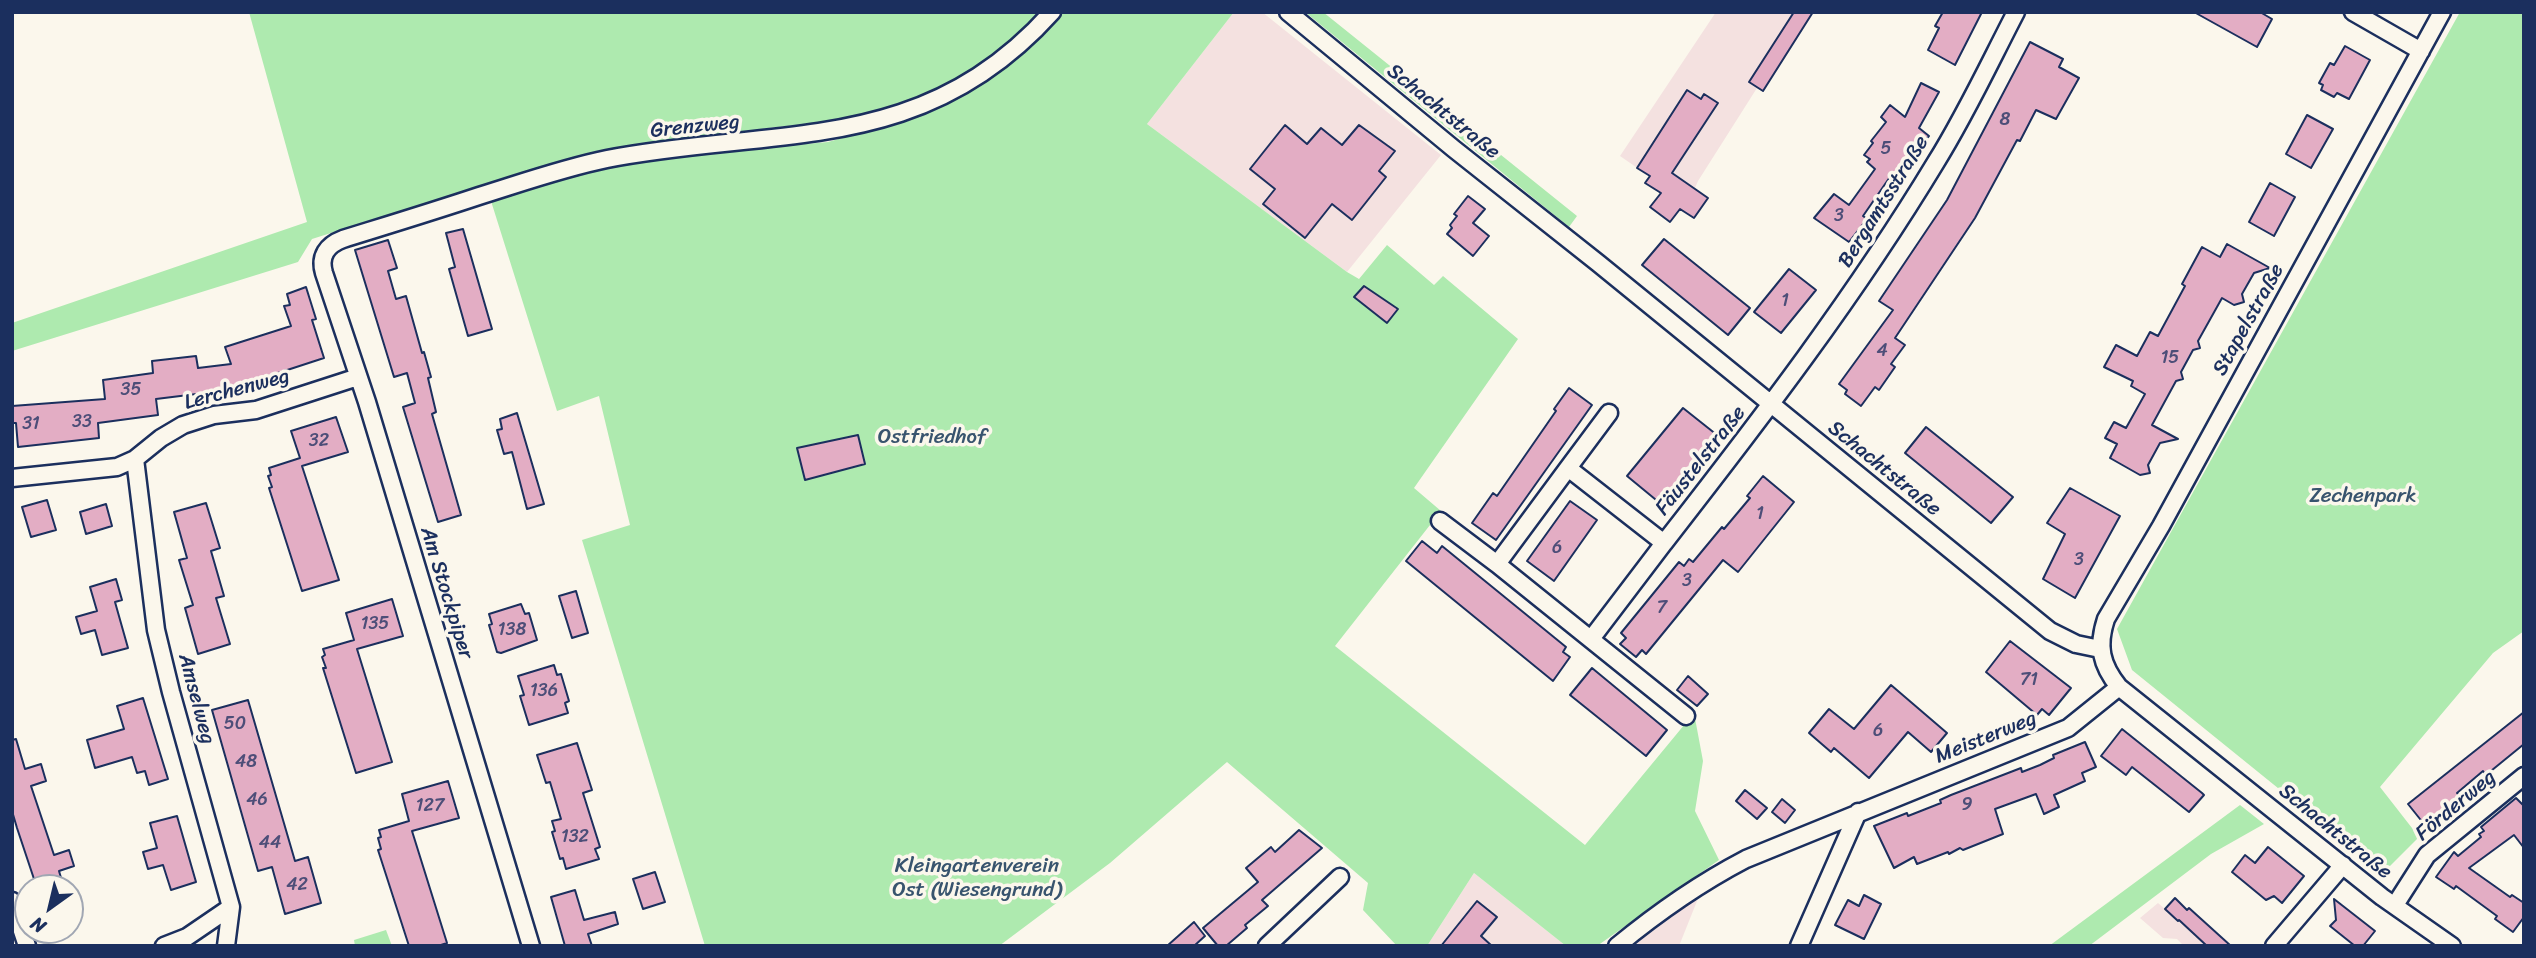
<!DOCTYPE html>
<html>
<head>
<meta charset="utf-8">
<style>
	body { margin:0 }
	#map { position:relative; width:2536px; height:958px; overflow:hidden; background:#fbf7ec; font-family:Sriracha,sans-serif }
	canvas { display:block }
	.frame { position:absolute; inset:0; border:14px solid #1b2f5e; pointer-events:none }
	.north { position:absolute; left:14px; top:874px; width:70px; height:70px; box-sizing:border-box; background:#fbf7ec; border:2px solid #a1a7b3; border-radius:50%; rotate:214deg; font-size:19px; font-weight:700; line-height:28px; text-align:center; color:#1b2f5e }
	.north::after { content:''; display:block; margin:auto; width:24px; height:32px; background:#1b2f5e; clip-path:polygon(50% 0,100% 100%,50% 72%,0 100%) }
</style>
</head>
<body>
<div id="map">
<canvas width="2536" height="958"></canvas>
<div class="frame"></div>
<div class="north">N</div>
</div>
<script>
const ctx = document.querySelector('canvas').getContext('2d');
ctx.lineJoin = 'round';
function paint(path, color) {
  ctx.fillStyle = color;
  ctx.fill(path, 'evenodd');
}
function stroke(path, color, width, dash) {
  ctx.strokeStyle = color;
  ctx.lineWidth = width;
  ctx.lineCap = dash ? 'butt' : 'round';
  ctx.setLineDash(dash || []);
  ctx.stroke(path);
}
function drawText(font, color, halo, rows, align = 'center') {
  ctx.font = font + ' Sriracha,sans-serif';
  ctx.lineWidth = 7;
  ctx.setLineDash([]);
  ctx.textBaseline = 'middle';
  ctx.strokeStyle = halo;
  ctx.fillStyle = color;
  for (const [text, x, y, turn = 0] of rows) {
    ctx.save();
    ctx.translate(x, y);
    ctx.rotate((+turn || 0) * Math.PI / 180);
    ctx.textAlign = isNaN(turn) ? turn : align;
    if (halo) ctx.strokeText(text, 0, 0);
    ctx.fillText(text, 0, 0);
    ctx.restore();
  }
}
paint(new Path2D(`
	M1234,12H1262L1441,155L1347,272L1147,124Z
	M1716,12H1814L1763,92L1757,88L1698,181L1695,188L1709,198L1694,219L1680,210L1670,222L1650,207L1659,195V192L1645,183L1649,176L1620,156Z
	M1474,873L1566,946H1427Z
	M1699,896L1679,946H1633Z
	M2175,898L2187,909L2189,908L2231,946H2184L2177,939L2163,938L2140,918L2158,903L2165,909Z`), '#f4e1e0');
paint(new Path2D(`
	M249,12H1042L1006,46L984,63L960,79L914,102L836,121L769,128L586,159L470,189L312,239L298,262L12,351V323L307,222Z
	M1062,12H1234L1147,124L1347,272L1359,279L1387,245L1434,285L1443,276L1518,339L1414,488L1441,511L1335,646L1585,845L1694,713L1703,761L1695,811L1719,860L1597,946H1566L1474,873L1427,946H1397L1363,910L1368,883L1227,762L1110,863L999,946H705L582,540L630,525L599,396L557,411L491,201L561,177L608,166L650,158L828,142L922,115L968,92L1017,59Z
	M1305,12H1323L1577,216L1569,227Z
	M2460,12H2524V631L2493,653L2380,787L2419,837L2383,873L2132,670L2117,629Z
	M2240,805L2264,824L2211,854L2089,946H2049Z
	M386,930L392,946H355L354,940Z`), '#aeeaaf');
const building = new Path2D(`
	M1794,12H1813L1763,91L1749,82Z
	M1943,12H1982L1955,65L1928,50L1939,28L1935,26Z
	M2194,12H2260L2272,19L2257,47Z
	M2030,42L2063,59L2059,67L2079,78L2056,119L2036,110L2020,141L2017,140L1975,218L1895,338L1905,345L1891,364L1895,367L1879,390L1875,387L1861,406L1845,394L1847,390L1839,384L1893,310L1879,301L1947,200Z
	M2345,46L2370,60L2349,99L2337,93L2334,97L2321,90L2323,85L2319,83L2330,63L2334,65Z
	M1921,83L1939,92L1919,128L1929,136L1919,147L1917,145L1902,164L1901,182L1892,174L1863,216L1867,219L1849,242L1814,218L1834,194L1849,205L1875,169L1867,162L1870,159L1864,155L1873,143L1871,141L1886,122L1881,117L1890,105L1905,117Z
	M1687,90L1701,99L1704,94L1718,103L1672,173L1708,198L1694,218L1680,209L1670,222L1650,207L1661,193L1645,183L1650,176L1637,168Z
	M2307,115L2333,129L2311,168L2286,154Z
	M1285,125L1307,144L1321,128L1342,145L1359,125L1395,151L1379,171L1386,177L1352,220L1332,204L1305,238L1263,204L1275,189L1250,169Z
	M2270,183L2295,197L2274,236L2249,222Z
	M1468,196L1485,209L1473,223L1489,236L1473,256L1447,234L1452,228L1450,225L1457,216L1454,214Z
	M463,229L492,329L468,336L449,269L455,267L446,233Z
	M1664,239L1750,308L1728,335L1642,265Z
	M388,240L397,268L388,271L396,299L406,296L422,353L424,352L431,377L428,378L436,412L432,414L461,515L438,522L403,407L415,403L407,373L394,377L355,250Z
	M2227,244L2270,268L2254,273L2242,294L2244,302L2234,305L2222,298L2198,341L2200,348L2193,350L2181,372L2183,379L2176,381L2152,425L2178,439L2160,443L2148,465L2150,473L2140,475L2110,458L2117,444L2105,438L2114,422L2126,428L2145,394L2131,386L2133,381L2104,367L2116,345L2137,356L2150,332L2158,336L2185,286L2182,284L2202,247L2220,257Z
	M1789,269L1816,290L1781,333L1754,312Z
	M1364,286L1398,309L1387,323L1354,297Z
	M306,287L316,319L312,320L324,358L229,389V390L156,399L158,415L98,423L99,438L18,447L16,423H12V406L105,399L103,380L153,373L152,361L196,356L198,368L231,364L225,347L291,326L284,306L290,305L287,294Z
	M1569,388L1592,405L1496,540L1472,523L1493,493L1497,496L1556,411L1554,409Z
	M1683,408L1717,435L1661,504L1627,476Z
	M517,413L544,504L527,509L512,452L504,454L497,430L502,429L500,419Z
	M336,417L348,452L302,466L339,580L302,591L269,488L272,487L268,476L271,475L269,468L300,458L291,431Z
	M1926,427L2013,497L1991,523L1905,453Z
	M858,435L865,464L805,480L797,448Z
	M1763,476L1794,502L1738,572L1723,560L1646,654L1642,650L1636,657L1620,644L1626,638L1621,633L1679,562L1684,566L1689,559L1693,562L1722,527L1724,529L1750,498L1747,496Z
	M2070,488L2120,516L2075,598L2043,579L2065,534L2047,523Z
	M47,500L56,530L31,537L22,507Z
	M1570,501L1597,520L1554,581L1527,561Z
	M206,503L220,548L211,551L224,596L216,598L230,644L198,654L185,608L193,605L179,560L187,558L174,512Z
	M106,504L112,526L86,534L80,512Z
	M1422,541L1437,553L1442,546L1566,647L1563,652L1570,657L1553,681L1406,561Z
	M116,579L122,600L115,602L128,648L102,655L95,630L81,634L76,617L97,611L90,587Z
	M576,591L588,633L572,638L559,596Z
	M392,599L403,636L357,649L392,762L356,773L323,668H326L322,657L325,655L323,649L354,640L346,613Z
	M521,604L525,614L529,613L537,640L501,653L497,652L489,625L492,624L489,614Z
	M2010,641L2071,688L2049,715L2042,709L2037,715L1986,672Z
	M554,665L557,675L561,674L569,701L565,703L568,713L529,725L520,696L524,695L518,676Z
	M1592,668L1667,730L1646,756L1570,695Z
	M1688,676L1708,694L1697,706L1677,690Z
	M1891,685L1947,733L1931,752L1908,732L1869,778L1834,748L1831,752L1809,733L1829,709L1854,729Z
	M143,698L168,779L149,785L145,771L137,773L132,757L95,768L87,740L124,729L117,706Z
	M248,700L295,861L308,857L321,903L285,914L272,867L258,871L212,710Z
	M2524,712V744L2486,775L2483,771L2457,793L2460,797L2424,824L2408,804Z
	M2122,729L2202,793L2204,795L2189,812L2132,767L2126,775L2101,756Z
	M16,739L25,769L41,764L46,781L31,786L54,855L69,850L74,866L59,871L64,888H37L17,828L12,811V740Z
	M2085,742L2096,767L2082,773L2085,781L2054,795L2059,807L2044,814L2036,794L1995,809L2003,834L1963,850L1960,848L1949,854L1948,852L1917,864L1914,857L1894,868L1874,826L1907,813L1908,816L1941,803L1940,800L1951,795L2021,768L2022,772L2040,765L2054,758L2053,755Z
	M577,743L592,790L583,793L600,847L595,849L599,859L566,869L563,858L560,859L552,832L555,831L552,821L561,819L550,782L546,783L537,755Z
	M448,781L459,818L412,831L447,943L438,946H409L378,850L381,849L378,838L381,837L379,830L409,821L402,794Z
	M1745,790L1767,808L1757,819L1736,801Z
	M2516,798L2524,806V848L2514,835L2469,868L2510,897L2512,895L2524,903V917L2513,932L2495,919L2497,916L2456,886L2454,889L2436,877L2454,852L2458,856L2481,837L2479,834L2484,831L2481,827Z
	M1782,799L1795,810L1785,823L1772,812Z
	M177,816L196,882L171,890L163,865L148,869L143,852L157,848L150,823Z
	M1299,830L1322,848L1262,900L1268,906L1245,925L1247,928L1226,946H1218L1203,928L1258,882L1246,868L1271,847L1275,852Z
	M2268,847L2304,876L2282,903L2274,896L2266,900L2232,872L2245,855L2255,863Z
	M655,872L665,902L643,909L633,879Z
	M575,890L584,920L615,912L618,924L588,934L592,946H565L551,897Z
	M1864,895L1881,904L1864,939L1835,925L1848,900L1859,906Z
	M2175,898L2187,910L2189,908L2231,946H2207L2179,920L2178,921L2165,909Z
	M2334,899L2375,931L2363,946H2355L2330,926L2336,920Z
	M1477,901L1497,917L1481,936L1492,946H1441Z
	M1194,922L1205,936L1194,946H1167Z`);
paint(building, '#e3adc4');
stroke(building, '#1b2f5e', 2);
const street = new Path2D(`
	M1288,12L1454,149L1598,263L2050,631L2076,644L2100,649
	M2353,12L2421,51
	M2442,12L2161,526L2106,619C2097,646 2101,665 2119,687L2382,897L2452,946
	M135,459L156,630L171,692L231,907L226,946
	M1568,468L1609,413
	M12,478L117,467L135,459L161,438L183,425L214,415L256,410L358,377
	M1440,521L1497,564
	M1591,639L1664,543
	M1686,716L1497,564L1568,468L1664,543C1760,420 1855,296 1936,162C1966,114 1990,62 2016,12
	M12,901L27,946
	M2395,905L2427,855L2524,776
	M164,946L187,937L231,907
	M531,946L367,402L324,273C319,256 327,245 343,239C388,225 434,211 479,196C521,183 563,168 607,159C777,126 922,157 1052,12
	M1267,946L1340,877
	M1617,946C1657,913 1700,883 1746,859L2068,728L2119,687
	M1799,946L1858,812
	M2274,946L2343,865`);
stroke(street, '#1b2f5e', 21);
stroke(street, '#fbf7ec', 16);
drawText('18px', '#4d4e78', null, [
	["8",2005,120],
	["5",1886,149],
	["3",1839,216],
	["1",1785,301],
	["4",1882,351],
	["15",2170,358],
	["35",131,390],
	["33",82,422],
	["31",31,424],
	["32",319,441],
	["1",1760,514],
	["6",1557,548],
	["3",2079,560],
	["3",1687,581],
	["7",1662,608],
	["135",375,624],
	["138",512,630],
	["71",2029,680],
	["136",544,691],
	["50",235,724],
	["6",1878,731],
	["48",246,762],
	["46",257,800],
	["9",1967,805],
	["127",430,806],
	["132",575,837],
	["44",270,843],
	["42",297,885]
]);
drawText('21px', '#1b2f5e', '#fbf7ec', [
	["Schachtstraße",1443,112,39],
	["Grenzweg",695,127,-6],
	["Bergamtsstraße",1884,202,-58],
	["Stapelstraße",2249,320,-61],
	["Lerchenweg",237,390,-15],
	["Fäustelstraße",1701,461,-52],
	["Schachtstraße",1884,469,39],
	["Am Stockpiper",446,593,73],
	["Amselweg",196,699,75],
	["Meisterweg",1986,738,-22],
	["Förderweg",2456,806,-40],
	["Schachtstraße",2335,832,39]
]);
drawText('21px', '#38546e', '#fbf7ec', [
	["Ostfriedhof",932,438],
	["Zechenpark",2363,497],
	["Kleingartenverein",977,867],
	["Ost (Wiesengrund)",977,891]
]);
</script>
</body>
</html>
